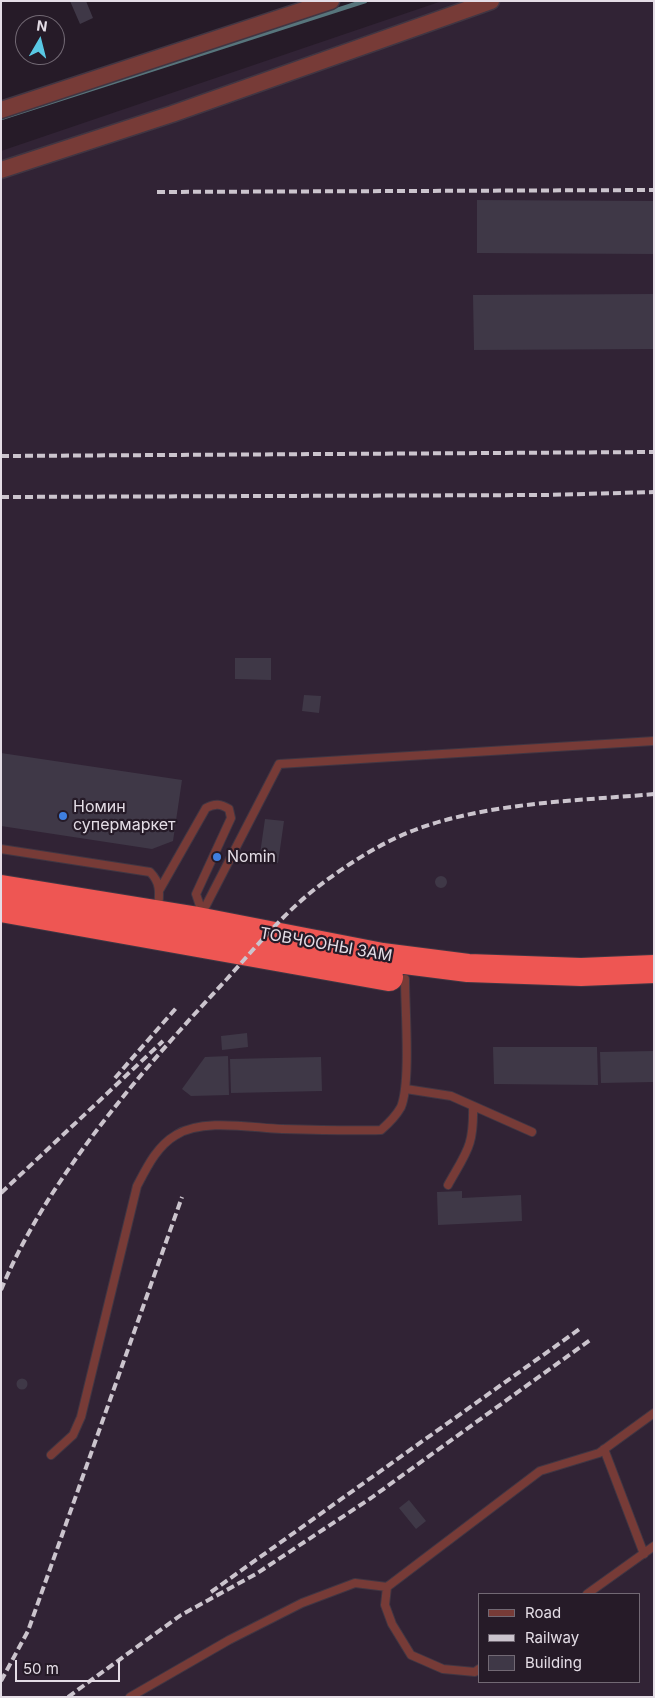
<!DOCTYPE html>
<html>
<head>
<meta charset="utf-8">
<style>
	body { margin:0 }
	#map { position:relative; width:655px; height:1698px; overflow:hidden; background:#261b28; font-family:Inter,sans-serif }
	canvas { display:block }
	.frame { position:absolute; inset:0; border:2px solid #e4dde6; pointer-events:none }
	.legend { position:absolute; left:478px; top:1593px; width:162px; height:90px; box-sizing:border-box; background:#261b28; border:1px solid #726974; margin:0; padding:6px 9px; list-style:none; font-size:15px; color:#e4dde6 }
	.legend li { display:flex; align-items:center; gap:10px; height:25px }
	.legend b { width:25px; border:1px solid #726974 }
	.north { position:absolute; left:15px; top:15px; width:50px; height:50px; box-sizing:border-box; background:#261b28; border:1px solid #726974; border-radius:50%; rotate:8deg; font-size:14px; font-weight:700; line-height:20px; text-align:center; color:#e4dde6 }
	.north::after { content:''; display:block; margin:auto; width:18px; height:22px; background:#59c8e4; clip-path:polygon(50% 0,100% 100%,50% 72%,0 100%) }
	.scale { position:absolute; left:15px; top:1660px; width:105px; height:22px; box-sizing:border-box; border:2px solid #e4dde6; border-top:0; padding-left:6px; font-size:15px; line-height:18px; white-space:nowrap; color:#e4dde6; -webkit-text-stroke:4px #261b28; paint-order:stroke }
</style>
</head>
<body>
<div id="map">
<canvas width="655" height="1698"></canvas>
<div class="frame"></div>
<ul class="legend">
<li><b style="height:6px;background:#773b37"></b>Road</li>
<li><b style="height:6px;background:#cbc4cd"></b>Railway</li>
<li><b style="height:14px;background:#3f3847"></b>Building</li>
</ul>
<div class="north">N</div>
<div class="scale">50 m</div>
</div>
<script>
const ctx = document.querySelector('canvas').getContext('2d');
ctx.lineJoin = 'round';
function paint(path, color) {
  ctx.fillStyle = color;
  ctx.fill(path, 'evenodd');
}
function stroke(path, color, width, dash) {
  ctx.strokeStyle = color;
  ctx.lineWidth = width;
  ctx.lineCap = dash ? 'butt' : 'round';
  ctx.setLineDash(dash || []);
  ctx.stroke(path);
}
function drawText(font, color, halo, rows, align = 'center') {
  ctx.font = font + ' Inter,sans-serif';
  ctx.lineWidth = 4.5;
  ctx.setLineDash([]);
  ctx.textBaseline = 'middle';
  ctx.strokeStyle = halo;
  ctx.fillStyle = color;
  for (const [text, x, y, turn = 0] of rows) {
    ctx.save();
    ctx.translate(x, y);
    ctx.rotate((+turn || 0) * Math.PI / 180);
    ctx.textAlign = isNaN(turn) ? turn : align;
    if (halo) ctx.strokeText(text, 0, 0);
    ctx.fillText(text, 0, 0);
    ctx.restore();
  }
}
paint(new Path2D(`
	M442,1H654V1697H1V151ZM479,1594H639V1682H479Z`), '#312335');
stroke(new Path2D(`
	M1,118L365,1`), '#57757c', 4.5);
paint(new Path2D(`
	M70,1H86L93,18L80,24Z
	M477,200L654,201V254L477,253Z
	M654,294V349L474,350L473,295Z
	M235,658H271V680L235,679Z
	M304,695L321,696L319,713L302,711Z
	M1,753L182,780L173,841L152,849L1,826Z
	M265,819L284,821L278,863L259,861Z
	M435 882a6 6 0 1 1 12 0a6 6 0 1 1-12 0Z
	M247,1033L248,1047L222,1050L221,1036Z
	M493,1047H597L598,1085L494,1084Z
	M654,1051V1082L601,1083L600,1052Z
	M228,1056L229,1095L191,1096L182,1089L205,1057Z
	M321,1057L322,1091L231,1093L230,1059Z
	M462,1191V1198L521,1195L522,1221L438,1225L437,1192Z
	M16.5 1384a5.5 5.5 0 1 1 11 0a5.5 5.5 0 1 1-11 0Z
	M409,1500L426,1521L416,1529L399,1508Z`), '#3f3847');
const lane = new Path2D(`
	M1,849L150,872C162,884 159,895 158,910
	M160,889L206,808C215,803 221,804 229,809L231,818L196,894L202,912
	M200,917L279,764L654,741
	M406,1089L451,1096L532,1132
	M448,1185C467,1151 474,1146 473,1106
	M604,1449L644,1554
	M51,1455L73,1435L81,1417L137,1186C147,1167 157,1146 176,1135C203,1118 252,1128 282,1129C315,1130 348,1131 381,1130C389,1123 396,1116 401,1107C411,1082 405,1009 405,979
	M387,1587L385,1605L392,1624L411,1655L443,1669L475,1672L479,1669
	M587,1594L654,1546
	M130,1697L229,1640L302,1603L355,1583L387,1587L540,1471L599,1453L654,1413`);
const street = new Path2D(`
	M1,110L331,1
	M1,170L172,114L491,1`);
const highway = new Path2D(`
	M1,889L192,920L382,957L468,968L581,972L654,969
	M1,908L389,977`);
stroke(lane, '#413643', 10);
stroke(street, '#413643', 19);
stroke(highway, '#413643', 30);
stroke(lane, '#773b37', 8);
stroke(street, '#773b37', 16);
stroke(highway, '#ee5653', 28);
stroke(new Path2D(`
	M157,192L654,190
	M1,456L654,452
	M1,497L546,495L654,492
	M115,1078L177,1007
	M1,1193L163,1041
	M1,1290C47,1178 144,1068 226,980C254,949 282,915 315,889C346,865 383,841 420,828C494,802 577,801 654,794
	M211,1592L581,1328
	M1,1681L28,1631L182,1197
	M68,1697L181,1615L256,1574L371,1498L590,1340`), '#cbc4cd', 4, [8, 4]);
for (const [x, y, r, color] of [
	[63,816,5,"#3f7fe0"],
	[217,857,5,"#3f7fe0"]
]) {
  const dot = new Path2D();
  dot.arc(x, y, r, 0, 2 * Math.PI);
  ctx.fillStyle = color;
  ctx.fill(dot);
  stroke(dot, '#261b28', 2);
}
drawText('16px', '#e4dde6', '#261b28', [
	["Номин",73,807],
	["супермаркет",73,825],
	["Nomin",227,857]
], 'left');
drawText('16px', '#e4dde6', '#261b28', [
	["ТОВЧООНЫ ЗАМ",326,945,10]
]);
</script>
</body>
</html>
